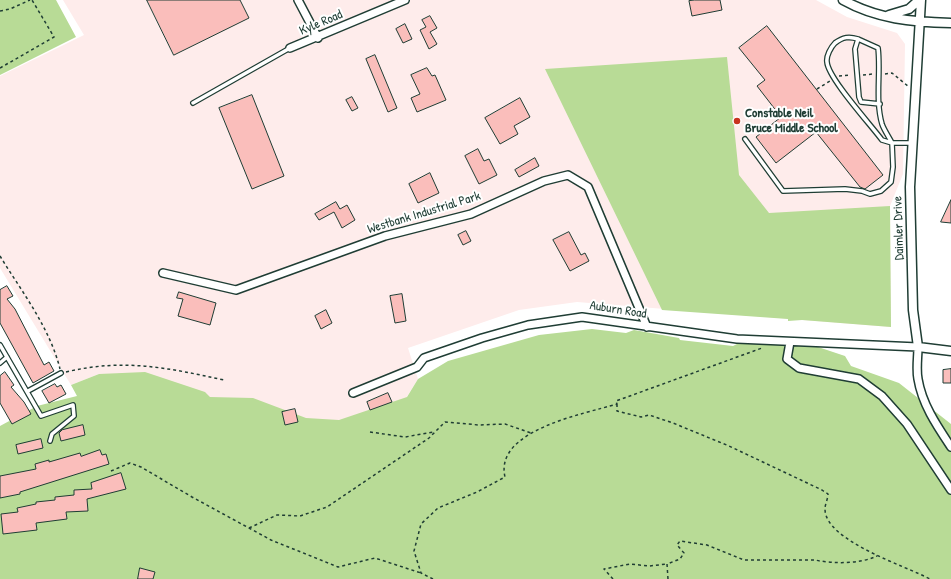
<!DOCTYPE html>
<html>
<head>
<meta charset="utf-8">
<style>
	body { margin:0 }
	canvas { display:block; background:#fff }
</style>
</head>
<body>
<canvas width="951" height="579"></canvas>
<script>
const ctx = document.querySelector('canvas').getContext('2d');
ctx.lineJoin = 'round';
function paint(path, color) {
  ctx.fillStyle = color;
  ctx.fill(path, 'evenodd');
}
function stroke(path, color, width, dash) {
  ctx.strokeStyle = color;
  ctx.lineWidth = width;
  ctx.lineCap = dash ? 'butt' : 'round';
  ctx.setLineDash(dash || []);
  ctx.stroke(path);
}
function drawText(font, color, halo, rows, align = 'center') {
  ctx.font = font + ' "Patrick Hand",sans-serif';
  ctx.lineWidth = 4;
  ctx.setLineDash([]);
  ctx.textBaseline = 'middle';
  ctx.strokeStyle = halo;
  ctx.fillStyle = color;
  for (const [text, x, y, turn = 0] of rows) {
    ctx.save();
    ctx.translate(x, y);
    ctx.rotate((+turn || 0) * Math.PI / 180);
    ctx.textAlign = isNaN(turn) ? turn : align;
    if (halo) ctx.strokeText(text, 0, 0);
    ctx.fillText(text, 0, 0);
    ctx.restore();
  }
}
paint(new Path2D(`
	M63,0H816L847,17L897,33L905,44L903,174L890,206L891,327L577,302L519,310L408,348L418,379L393,419L332,453L99,374L71,385L0,268V76L84,35Z`), '#feeceb');
paint(new Path2D(`
	M0,0H56L76,37L0,75Z
	M727,57L739,175L769,213L890,206L891,327L802,320L788,321V319L662,310L545,69Z
	M592,329L626,333L634,330L679,338L680,340L733,346L745,340L777,341L818,347L845,356L851,366L899,383L951,424V579H0V426L37,406L77,396L71,385L99,374L145,372L205,392L210,397L253,398L306,418L339,420L407,397L418,379L448,361L539,335Z`), '#b8db96');
const building = new Path2D(`
	M147,0H240L249,18L174,55Z
	M695,0H720L722,10L692,16L689,1Z
	M430,16L437,28L430,32L437,44L429,49L420,30L426,27L422,20Z
	M405,24L412,39L403,43L396,29Z
	M767,26L883,175L865,189L860,187L816,132L776,163L756,137L781,117L757,86L765,80L739,48Z
	M375,55L397,108L388,112L366,59Z
	M427,68L432,76L435,75L446,100L417,112L411,98L420,94L411,75Z
	M252,95L284,176L252,189L219,108Z
	M352,97L358,108L352,111L346,100Z
	M520,98L530,117L514,126L518,134L500,144L485,118Z
	M478,149L484,161L489,159L497,175L479,184L465,156Z
	M535,158L539,166L519,177L515,170Z
	M430,173L439,193L418,203L409,184Z
	M951,200V223L941,222Z
	M336,202L340,209L347,205L355,220L342,228L334,212L319,220L315,214Z
	M466,231L471,241L463,245L458,235Z
	M569,232L581,255L585,253L589,261L570,271L553,240Z
	M7,286L13,296L7,299L15,309L44,365L49,362L54,371L33,383L0,323V290Z
	M179,292L216,303L210,325L178,316L183,299L177,298Z
	M402,294L406,321L395,323L390,296Z
	M326,310L332,323L321,329L315,316Z
	M951,369V383H943V370Z
	M5,372L14,385L11,387L24,402L31,414L12,424L0,403V376Z
	M55,384L57,387L61,385L66,394L49,403L42,391Z
	M388,393L392,402L370,410L367,402Z
	M295,409L298,422L285,425L282,412Z
	M83,425L85,435L61,441L59,433L62,430Z
	M41,439L43,448L18,454L16,445Z
	M100,450L102,455L106,454L109,464L20,492V494L0,498V476L36,469L35,464L49,460V462L80,453L81,456Z
	M121,473L126,489L87,499L88,511L66,512L67,519L36,523L37,530L3,534L1,514L18,512L17,508L36,504V502L55,500V497L74,495V490L92,489L91,483Z
	M140,568L155,572L153,579H138Z`);
paint(building, '#fabebb');
stroke(building, '#1f3d34', 1);
const service = new Path2D(`
	M858,39C849,36 843,37 835,43C831,47 826,56 827,62C828,78 871,125 882,140L892,143
	M193,103L290,48
	M880,104L861,102L859,97L855,49L858,39L878,48C881,72 875,100 882,124C884,130 889,137 892,143
	M745,139L783,191L845,189L862,191L870,194L881,191L891,182L893,167L892,143H913
	M0,345L41,416L73,405L74,416L52,434L50,441
	M0,363L7,357
	M28,391L61,373`);
const minor = new Path2D(`
	M298,0L318,38
	M290,48L405,0
	M163,273L236,290L385,236L471,214L544,181L568,175L588,187L647,327
	M790,342L787,359L799,368L859,379L882,396L907,424L951,490
	M353,393L417,367L424,358L482,338L528,325L582,317L737,339L918,347C918,357 916,369 918,379C922,404 937,426 951,447`);
const tertiary = new Path2D(`
	M843,0C877,19 912,22 951,23
	M921,0L910,187L913,310L918,347L951,351
	M889,15L909,9L919,0`);
stroke(service, '#1f3d34', 6);
stroke(minor, '#1f3d34', 10);
stroke(tertiary, '#1f3d34', 11);
stroke(new Path2D(`
	M0,11L10,9L30,0
	M0,68L54,37L32,0
	M885,74L892,73L909,87
	M863,75L873,74
	M839,76L851,75
	M817,89L830,81
	M0,256C22,292 50,328 60,369
	M66,372C124,358 168,368 224,380
	M617,404V411L641,417L649,415L673,423L729,446L822,490L828,494C828,499 825,504 825,509C825,541 906,566 930,579
	M370,432L405,437L434,432
	M111,471L130,463L141,467L192,497L271,540L338,567L375,558L421,573
	M249,528L277,515L300,516L327,507L429,438L445,422L479,425L505,424L531,433
	M433,579L421,573L414,551L421,524L438,508L477,492L505,477C494,430 584,414 617,404L616,401L762,348
	M613,579L604,569L630,564L649,566L667,564
	M668,579L667,564L680,559L684,553L677,545L680,541L707,545L744,560H815C834,564 860,564 877,556`), '#1f3d34', 1.5, [3, 3]);
stroke(service, '#fff', 3.5);
stroke(minor, '#fff', 7);
stroke(tertiary, '#fff', 8);
for (const [x, y, r, color] of [
	[737,121,4,"#c8321e"]
]) {
  const dot = new Path2D();
  dot.arc(x, y, r, 0, 2 * Math.PI);
  ctx.fillStyle = color;
  ctx.fill(dot);
  stroke(dot, '#fff', 1.5);
}
drawText('13px', '#1f3d34', '#fff', [
	["Kyle Road",321,23,-23],
	["Westbank Industrial Park",424,213,-17],
	["Daimler Drive",899,228,-92],
	["Auburn Road",618,310,9]
]);
drawText('bold 13px', '#1f3d34', '#fff', [
	["Constable Neil",745,114],
	["Bruce Middle School",745,129]
], 'left');
</script>
</body>
</html>
